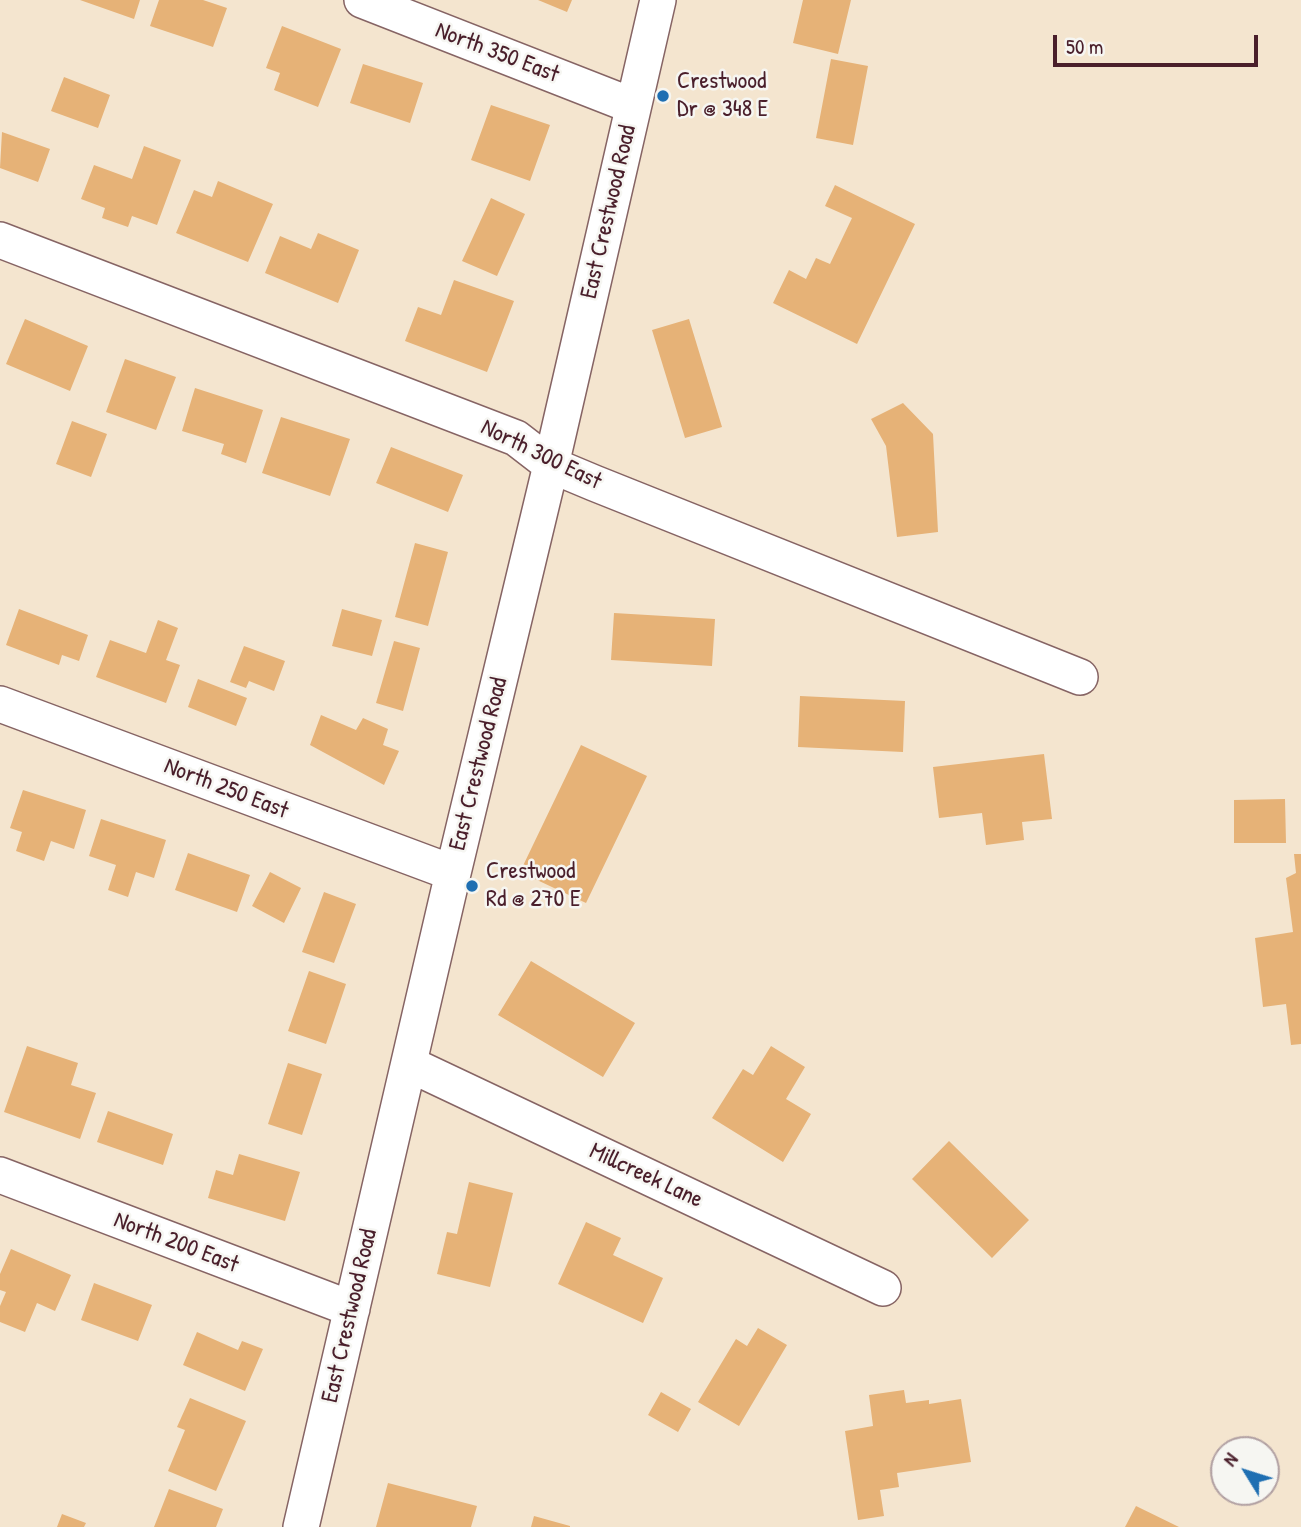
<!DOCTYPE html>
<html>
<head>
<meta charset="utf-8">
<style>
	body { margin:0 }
	#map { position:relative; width:1301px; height:1527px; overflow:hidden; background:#f4e5cf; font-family:"Patrick Hand",sans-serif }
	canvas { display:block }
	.north { position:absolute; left:1210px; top:1436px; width:70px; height:70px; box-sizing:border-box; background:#f6f6f2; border:2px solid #b1a0a2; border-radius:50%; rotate:308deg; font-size:19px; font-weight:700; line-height:28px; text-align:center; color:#4a1f2b }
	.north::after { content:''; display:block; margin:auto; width:24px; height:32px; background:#1f6fb2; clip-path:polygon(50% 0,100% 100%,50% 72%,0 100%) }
	.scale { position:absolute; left:1053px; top:35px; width:205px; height:32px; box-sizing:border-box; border:4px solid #4a1f2b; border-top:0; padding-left:9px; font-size:21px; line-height:24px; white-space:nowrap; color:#4a1f2b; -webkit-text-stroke:5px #f6f6f2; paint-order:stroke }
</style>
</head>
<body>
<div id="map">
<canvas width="1301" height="1527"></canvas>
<div class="north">N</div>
<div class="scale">50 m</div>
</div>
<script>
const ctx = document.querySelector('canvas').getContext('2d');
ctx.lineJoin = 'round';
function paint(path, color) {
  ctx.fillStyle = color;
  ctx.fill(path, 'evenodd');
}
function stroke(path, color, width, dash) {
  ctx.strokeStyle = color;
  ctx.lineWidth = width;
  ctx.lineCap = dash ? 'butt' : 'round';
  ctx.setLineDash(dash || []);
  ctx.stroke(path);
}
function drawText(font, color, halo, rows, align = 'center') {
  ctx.font = font + ' "Patrick Hand",sans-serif';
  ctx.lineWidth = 5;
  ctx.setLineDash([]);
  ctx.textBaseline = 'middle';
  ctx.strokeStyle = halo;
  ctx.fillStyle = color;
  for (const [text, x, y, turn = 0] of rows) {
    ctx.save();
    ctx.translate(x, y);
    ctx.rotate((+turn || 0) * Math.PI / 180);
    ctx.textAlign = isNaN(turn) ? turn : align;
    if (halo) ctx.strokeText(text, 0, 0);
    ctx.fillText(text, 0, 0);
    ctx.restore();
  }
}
paint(new Path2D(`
	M80,0H140L134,19Z
	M159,0H203L227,8L213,47L150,26Z
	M538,0H572L567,12Z
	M803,0H851L838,54L793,43Z
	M282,26L341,49L318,107L274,90L280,73L266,68Z
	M831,59L868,66L853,145L816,138Z
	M363,64L423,83L410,123L350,103Z
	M64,77L110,95L98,128L51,111Z
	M491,105L550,125L530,181L471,160Z
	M2,132L50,149L38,182L0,168Z
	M144,146L181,160L157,225L132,216L128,227L102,218L105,208L81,199L94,165L132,179Z
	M218,181L273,204L248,262L176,233L194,190L212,197Z
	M835,185L915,224L857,344L773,303L789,270L806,279L816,258L830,264L852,218L825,206Z
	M491,198L525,214L497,276L462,261Z
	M318,233L359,250L338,303L265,273L280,236L311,249Z
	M454,280L514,301L487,372L405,341L418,307L441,315Z
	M25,319L88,346L70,391L6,364Z
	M689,319L722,427L685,438L652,330Z
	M125,359L176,377L156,430L106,412Z
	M195,388L263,410L246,463L221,454L224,444L182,431Z
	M903,403L933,434L938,532L897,537L886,446L871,419Z
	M281,417L350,439L330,496L262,473Z
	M72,421L107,434L91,477L56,464Z
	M391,447L463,475L448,512L376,483Z
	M415,543L448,552L428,626L395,617Z
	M19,609L88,635L79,661L62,655L59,665L6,645Z
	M342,609L382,620L372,656L332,646Z
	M614,613L715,619L712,666L611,660Z
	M158,620L178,628L166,660L180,665L166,703L96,677L110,640L146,653Z
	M394,641L420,648L403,711L376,703Z
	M244,646L285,661L274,691L249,681L246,688L230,682Z
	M198,679L247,698L236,726L188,707Z
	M800,696L905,701L903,752L798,747Z
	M321,715L356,730L363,718L388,729L383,745L399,751L384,785L310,745Z
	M581,745L647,776L586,903L520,872Z
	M1044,754L1052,819L1022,822L1024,840L986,845L982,813L939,818L933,767Z
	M23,790L86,810L74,849L51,841L44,861L16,851L22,832L10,828Z
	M1285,799L1286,843H1234V800Z
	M101,819L166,840L154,878L136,872L128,897L108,890L116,865L89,856Z
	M188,853L250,875L237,912L175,890Z
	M1294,854H1301V1044L1291,1045L1286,1004L1263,1007L1255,938L1293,932L1286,878L1296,873Z
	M270,872L301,888L284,923L252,906Z
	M324,892L356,904L334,963L302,952Z
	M531,961L635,1023L603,1077L498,1015Z
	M309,971L346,984L326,1044L288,1031Z
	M27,1046L78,1063L71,1085L96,1093L80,1139L4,1112Z
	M771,1046L805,1067L786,1099L811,1114L783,1162L712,1118L743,1069L753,1075Z
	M288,1063L322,1074L302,1135L268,1124Z
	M108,1111L173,1134L163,1165L97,1142Z
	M949,1141L1029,1220L992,1258L912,1179Z
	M239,1154L300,1172L285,1221L208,1198L216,1170L233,1175Z
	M469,1182L513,1193L490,1287L437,1274L447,1232L457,1234Z
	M586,1222L621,1238L613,1255L663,1278L643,1323L558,1284Z
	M11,1249L71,1275L55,1311L37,1303L25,1332L0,1322V1306L6,1292L0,1290V1274Z
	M94,1283L152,1305L138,1341L81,1320Z
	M758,1328L787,1345L739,1426L698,1402L736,1339L747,1346Z
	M197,1332L238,1350L242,1341L263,1349L245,1391L183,1365Z
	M904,1390L906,1403L929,1400V1404L961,1399L971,1462L897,1473L899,1487L880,1490L884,1516L858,1520L845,1431L873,1426L869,1395Z
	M661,1392L691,1409L678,1432L648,1415Z
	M190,1398L246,1421L216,1491L168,1471L185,1430L177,1427Z
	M388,1483L477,1506L471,1527H376Z
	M169,1489L223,1509L216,1527H154Z
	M1136,1506L1179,1527H1125Z
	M62,1514L86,1523L84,1527H57Z
	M534,1516L570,1526V1527H531Z`), '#e6b277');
const minor = new Path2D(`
	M362,0L633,106
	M0,240L516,438L551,465L594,483L1080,677
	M0,704L453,873
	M409,1064L883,1288
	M0,1175L352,1309
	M301,1527L453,873L551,465L658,0`);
stroke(minor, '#866464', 38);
stroke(minor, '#fff', 35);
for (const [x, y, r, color] of [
	[663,96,7,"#1f6fb2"],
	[472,886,7,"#1f6fb2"]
]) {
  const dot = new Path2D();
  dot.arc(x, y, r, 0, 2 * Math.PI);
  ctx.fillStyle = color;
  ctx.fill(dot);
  stroke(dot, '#f6f6f2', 2.5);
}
drawText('24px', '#4a1f2b', '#f6f6f2', [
	["North 350 East",497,53,21],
	["East Crestwood Road",609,212,-77],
	["North 300 East",541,455,26],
	["East Crestwood Road",479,764,-76],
	["North 250 East",226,789,21],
	["Millcreek Lane",646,1176,25],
	["North 200 East",176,1243,21],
	["East Crestwood Road",350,1316,-77]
]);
drawText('24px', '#4a1f2b', '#f6f6f2', [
	["Crestwood",677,82],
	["Dr @ 348 E",677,110],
	["Crestwood",486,872],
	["Rd @ 270 E",486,900]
], 'left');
</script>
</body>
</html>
